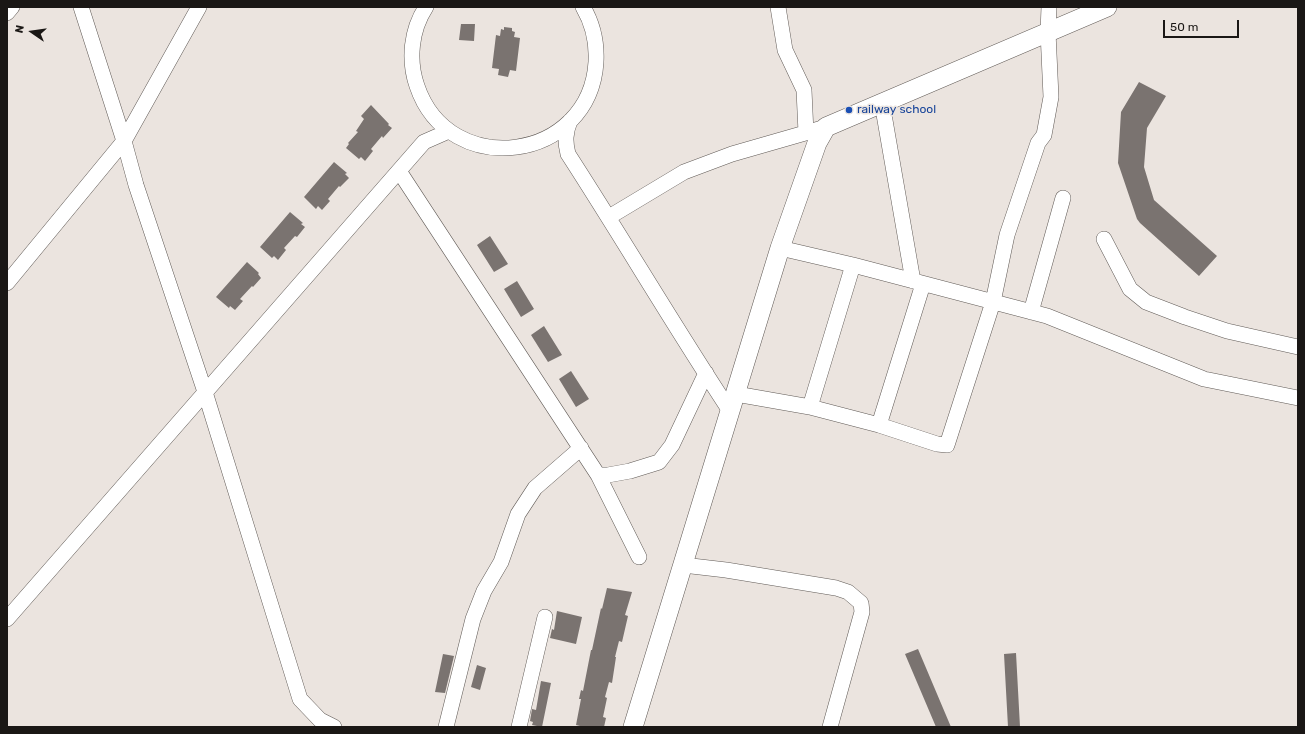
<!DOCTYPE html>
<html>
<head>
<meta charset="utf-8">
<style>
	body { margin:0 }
	#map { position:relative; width:1305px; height:734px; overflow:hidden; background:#ebe4df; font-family:Rubik,sans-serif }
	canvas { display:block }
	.frame { position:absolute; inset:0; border:8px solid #1a1715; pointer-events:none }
	.north { position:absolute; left:12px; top:12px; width:40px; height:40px; -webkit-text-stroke:3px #ebe4df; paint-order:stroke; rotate:283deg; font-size:11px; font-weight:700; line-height:16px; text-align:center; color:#1a1715 }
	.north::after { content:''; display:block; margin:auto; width:14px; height:18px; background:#1a1715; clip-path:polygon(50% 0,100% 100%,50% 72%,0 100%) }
	.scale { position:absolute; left:1163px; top:20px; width:76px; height:18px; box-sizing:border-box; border:2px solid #1a1715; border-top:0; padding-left:5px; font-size:12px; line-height:14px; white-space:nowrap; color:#1a1715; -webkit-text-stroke:3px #ebe4df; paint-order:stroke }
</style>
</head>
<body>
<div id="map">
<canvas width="1305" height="734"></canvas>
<div class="frame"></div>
<div class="north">N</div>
<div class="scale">50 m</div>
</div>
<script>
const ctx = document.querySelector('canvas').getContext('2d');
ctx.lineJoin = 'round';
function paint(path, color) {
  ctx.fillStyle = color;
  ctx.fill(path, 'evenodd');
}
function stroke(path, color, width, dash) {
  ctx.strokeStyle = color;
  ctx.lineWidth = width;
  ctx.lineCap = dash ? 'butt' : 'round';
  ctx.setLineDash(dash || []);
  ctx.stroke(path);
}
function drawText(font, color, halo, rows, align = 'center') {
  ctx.font = font + ' Rubik,sans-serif';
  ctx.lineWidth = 3;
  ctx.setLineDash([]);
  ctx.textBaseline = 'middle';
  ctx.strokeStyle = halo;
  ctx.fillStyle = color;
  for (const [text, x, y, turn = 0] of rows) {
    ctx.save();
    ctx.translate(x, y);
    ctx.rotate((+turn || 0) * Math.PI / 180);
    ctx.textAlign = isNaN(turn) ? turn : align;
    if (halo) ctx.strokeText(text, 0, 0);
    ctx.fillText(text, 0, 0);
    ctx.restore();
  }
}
paint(new Path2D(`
	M461,24H475L474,41L459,40Z
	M504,27L512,28V31L515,32L514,37L520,38L516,71L510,70L508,77L498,75L499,69L492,68L496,35L500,36L501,29L504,30Z
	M1139,82L1166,96L1147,128L1144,167L1154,200L1217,256L1199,276L1140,223L1137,219L1118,163L1121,112Z
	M371,105L389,124L388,125L392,128L383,138L382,136L371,149L373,151L365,161L361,157L359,159L346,148L349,144L348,143L358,132L356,131L364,119L361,116Z
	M334,162L347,173L345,174L349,178L340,187L339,186L328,199L330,201L322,210L318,206L316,209L304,197Z
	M290,212L303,223L301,224L305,227L297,237L295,236L284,248L286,250L278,260L274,256L272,258L260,247Z
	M490,236L508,264L494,272L477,245Z
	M247,262L259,273L258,274L261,278L253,287L252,286L240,299L243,301L235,310L230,306L229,308L216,297Z
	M517,281L534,309L521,317L504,289Z
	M544,326L562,355L548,362L531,335Z
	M571,371L589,399L576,407L559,379Z
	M607,588L632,592L625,615L628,616L622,642L619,641L615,657H616L612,683L609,682L605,697L607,698L603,717L606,718L604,727H584L576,725L581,699H579L581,690L583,691L591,650H592L601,608L602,609Z
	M557,611L582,617L576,644L550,638L552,629L554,630Z
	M918,649L951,727H936L905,654Z
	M1016,653L1020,727H1008L1004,654Z
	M443,654L454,656L445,693L435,692Z
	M477,665L486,668L480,690L471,687Z
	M541,681L551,683L542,727L532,725L533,722L530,721L532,709L536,710Z`), '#7a7370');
const minor = new Path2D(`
	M81,7L124,141L136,185L205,392L300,699L320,720L334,727
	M426,7C411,30 408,60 417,86C449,181 590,162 596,62C597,43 593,24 583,7
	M778,7L785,50L804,90L806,133
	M7,13L12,7
	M882,103L913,281
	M570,121C565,133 565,142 568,154C623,239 674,326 730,411
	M399,171L598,475L639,557
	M609,217L684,172L732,154L826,127
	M1104,239L1130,289L1146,302L1185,317L1227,331L1298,347
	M780,248L853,265L1047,316L1204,379L1298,398
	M7,283L124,141L199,7
	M1031,312L1063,198
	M736,394L810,407L879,425L937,444L947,445L993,302L1007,235L1038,143L1044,135L1051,97L1048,32L1049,7
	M810,407L853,265
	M879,425L923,284
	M598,475H608L630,471L659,462L672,445L706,373
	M683,565L726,570L836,588L848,592L861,603L862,612L830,727
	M7,619L424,142L449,131
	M446,727L473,619L484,591L501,562L518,514L535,488L581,448
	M519,727L545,617`);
const major = new Path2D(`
	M633,727L780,248L817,143L826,127L1107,7`);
stroke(minor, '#615b57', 16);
stroke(major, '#615b57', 20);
stroke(minor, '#fff', 15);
stroke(major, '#fff', 19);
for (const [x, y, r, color] of [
	[849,110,4,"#1a4fb4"]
]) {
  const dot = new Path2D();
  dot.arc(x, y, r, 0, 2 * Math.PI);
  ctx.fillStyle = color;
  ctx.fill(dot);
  stroke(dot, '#ebe4df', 1.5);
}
drawText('12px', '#164399', '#ebe4df', [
	["railway school",857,110]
], 'left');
</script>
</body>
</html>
